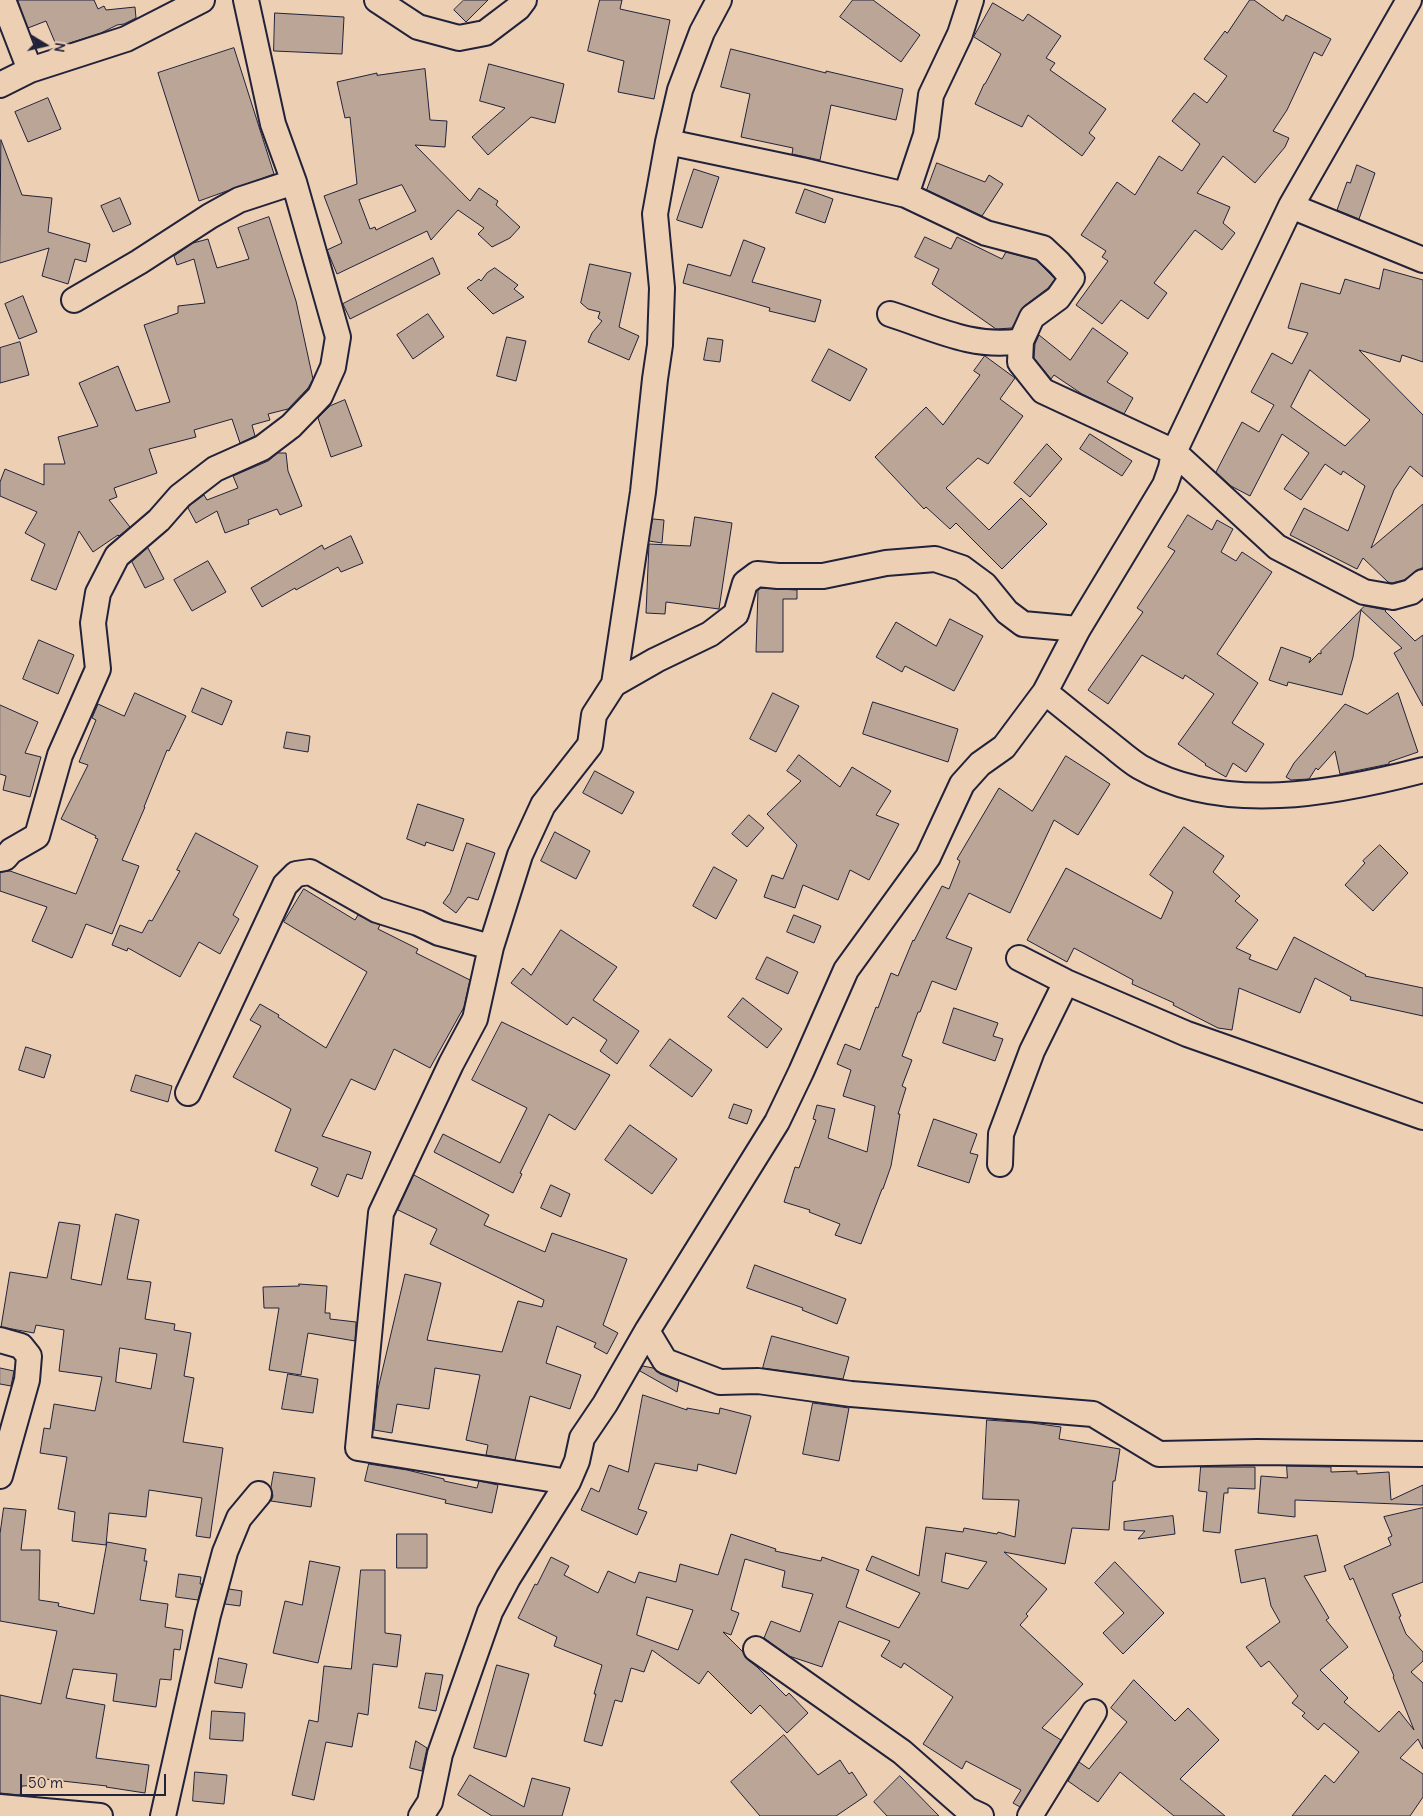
<!DOCTYPE html>
<html>
<head>
<meta charset="utf-8">
<style>
	body { margin:0 }
	#map { position:relative; width:1423px; height:1816px; overflow:hidden; background:#edd0b4; font-family:Delius,sans-serif }
	canvas { display:block }
	.north { position:absolute; left:20px; top:20px; width:50px; height:50px; -webkit-text-stroke:4px #edd0b4; paint-order:stroke; rotate:99deg; font-size:14px; font-weight:700; line-height:20px; text-align:center; color:#22223b }
	.north::after { content:''; display:block; margin:auto; width:18px; height:22px; background:#22223b; clip-path:polygon(50% 0,100% 100%,50% 72%,0 100%) }
	.scale { position:absolute; left:20px; top:1774px; width:146px; height:22px; box-sizing:border-box; border:2px solid #22223b; border-top:0; padding-left:6px; font-size:15px; line-height:18px; white-space:nowrap; color:#22223b; -webkit-text-stroke:4px #edd0b4; paint-order:stroke }
</style>
</head>
<body>
<div id="map">
<canvas width="1423" height="1816"></canvas>
<div class="north">N</div>
<div class="scale">50 m</div>
</div>
<script>
const ctx = document.querySelector('canvas').getContext('2d');
ctx.lineJoin = 'round';
function paint(path, color) {
  ctx.fillStyle = color;
  ctx.fill(path, 'evenodd');
}
function stroke(path, color, width, dash) {
  ctx.strokeStyle = color;
  ctx.lineWidth = width;
  ctx.lineCap = dash ? 'butt' : 'round';
  ctx.setLineDash(dash || []);
  ctx.stroke(path);
}
const building = new Path2D(`
	M18,0H94L98,9L104,6L106,10L135,7L136,18L124,24L117,25L101,33L57,47L46,21L28,28Z
	M464,0H488L466,22L454,10Z
	M600,0H622L620,9L670,20L654,99L618,92L624,61L588,51Z
	M853,0H873L920,35L901,62L840,17Z
	M1250,0H1254L1283,21L1286,15L1331,39L1322,56L1314,52L1287,110L1273,131L1289,138L1285,147L1255,183L1223,156L1197,193L1230,207L1223,223L1235,233L1222,250L1195,230L1154,283L1167,293L1148,319L1121,300L1102,324L1076,305L1108,261L1102,257L1106,251L1081,235L1117,182L1135,195L1159,156L1182,171L1200,144L1172,121L1194,93L1207,103L1227,76L1204,59L1225,31L1227,33Z
	M993,3L1023,21L1028,14L1061,36L1046,58L1055,63L1050,70L1106,109L1089,133L1095,138L1082,156L1028,115L1022,127L975,104L984,84H985L1001,54L974,37Z
	M275,13L344,17L342,54L274,51Z
	M234,48L274,174L199,201L158,73Z
	M731,49L826,73V71L903,89L896,120L831,105L820,160L792,154L793,148L741,137L750,94L721,87Z
	M489,64L564,84L555,123L531,117L488,155L472,137L505,108L480,101Z
	M425,69L430,120L447,121L445,147L415,145L470,201L479,188L498,201L496,205L520,227L510,238L492,247L478,234L484,228L458,210L431,240L427,231L337,274L327,250L342,243L324,196L357,184L350,117L345,118L337,82L377,73V75ZM402,185L416,211L376,230L375,227L370,229L359,200Z
	M48,98L61,129L28,142L15,112Z
	M1,140L22,195L52,198L48,232L90,244L86,262L75,259L68,284L42,276L49,248L0,263Z
	M937,163L985,182L989,175L1003,184L982,216L927,190Z
	M1357,165L1375,173L1359,219L1337,210L1347,182L1350,183Z
	M694,169L719,177L702,228L677,220Z
	M805,189L833,199L825,223L796,213Z
	M120,198L131,224L113,232L101,206Z
	M269,217L296,301L313,379L308,388L288,409L268,414L270,420L252,425L255,436L240,443L232,419L194,430L196,437L149,449L157,473L114,488L117,497L109,500L130,527L119,536L118,535L93,552L79,531L56,590L31,580L45,544L25,533L37,512L0,496V482L5,469L44,485V464H65L58,437L98,426L79,383L118,366L136,411L170,402L144,325L178,313V306L205,303L194,259L177,265L174,256L193,243L208,239L217,268L249,259L238,228Z
	M925,237L951,249L957,237L1002,259L1006,252L1036,260L1055,279L1048,288L1024,306L1012,328L996,329L932,284L939,269L915,257Z
	M744,240L765,248L752,282L821,300L815,322L769,311L770,308L683,283L688,264L730,276Z
	M433,258L440,274L350,319L343,304Z
	M590,264L631,273L619,327L639,336L629,360L588,342L592,333L602,321L598,318L600,312L588,309L581,303Z
	M495,268L518,285L514,289L524,297L493,314L467,288L479,279L481,281L487,273Z
	M1384,269L1423,280V362L1402,355L1400,362L1359,350L1423,415V477L1410,466L1394,490L1371,548L1423,504V567L1404,580L1392,583L1388,582L1363,558L1357,569L1290,535L1304,508L1348,531L1365,486L1343,471L1341,475L1325,464L1301,500L1284,489L1309,453L1282,434L1250,496L1231,486L1216,472L1242,422L1259,432L1274,405L1251,392L1272,353L1292,364L1308,333L1288,328L1301,283L1340,294L1345,279L1379,289ZM1310,370L1370,420L1345,446L1291,407Z
	M23,296L37,332L19,339L5,304Z
	M428,314L444,337L413,359L397,335Z
	M1093,328L1128,353L1107,382L1133,398L1124,414L1082,394L1054,375L1051,379L1034,358L1035,344L1039,335L1070,360Z
	M507,337L526,341L516,381L497,376Z
	M708,338L723,340L720,362L704,360Z
	M20,342L29,375L0,383V348Z
	M829,349L867,369L850,401L812,381Z
	M985,356L1015,378L1000,399L1023,416L988,464L978,458L946,488L989,530L1021,498L1047,524L1002,569L956,523L950,529L926,507L924,509L875,457L926,407L943,425L980,375L974,371Z
	M345,400L362,446L331,457L318,418L330,406Z
	M1090,434L1132,461L1122,476L1080,449Z
	M1047,444L1062,459L1030,497L1014,483Z
	M278,453H286L288,471L302,506L280,515L277,509L248,520L249,524L225,533L217,511L196,523L188,508L189,506L204,495L207,500L238,488L233,476L268,461Z
	M1188,515L1212,530L1217,520L1233,529L1221,552L1236,561L1242,552L1272,572L1217,654L1258,683L1232,723L1264,744L1246,772L1233,763L1226,777L1205,765L1206,764L1178,744L1214,694L1185,675L1183,679L1142,655L1108,704L1088,690L1143,612L1137,608L1175,551L1168,547Z
	M695,517L732,523L719,609L666,602L665,614L646,613L649,544L690,546Z
	M653,519L664,520L662,543L649,541Z
	M351,536L363,563L341,572L338,567L296,590L295,588L262,607L251,588L322,545L324,549Z
	M148,548L164,579L145,588L132,562Z
	M208,561L226,592L192,611L174,580Z
	M761,588L797,590V599H783V652H756L758,591Z
	M1365,606L1386,610L1385,611L1415,641L1423,635V706L1394,653L1402,648L1361,610Z
	M1361,610L1353,657L1342,695L1288,682L1287,686L1269,680L1281,647L1311,658L1309,663L1319,653L1321,654V651Z
	M950,619L983,636L954,691L905,666L902,672L876,657L896,622L936,646Z
	M39,640L74,655L58,694L23,679Z
	M202,688L232,701L222,725L192,712Z
	M135,693L186,716L169,751L167,750L144,807H145L122,860L139,866L112,934L86,924L72,958L32,941L47,907L0,891V872L10,871L76,894L98,839L95,838L96,836L61,819L88,765L79,762L96,720L92,718L98,704L124,716Z
	M773,693L799,706L776,752L750,739Z
	M1398,693L1418,752L1389,762V764L1340,774L1335,751L1318,770L1316,768L1309,779L1291,780L1286,777L1294,763L1345,704L1367,714Z
	M873,702L958,729L948,762L863,734Z
	M0,705L38,722L25,753L41,757L30,797L3,790L6,776L0,774Z
	M287,732L310,736L308,752L284,748Z
	M799,755L840,787L852,767L891,791L876,815L899,824L869,880L850,870L838,900L803,885L795,908L764,897L772,875L783,879L797,845L767,814L801,781L787,771Z
	M1066,756L1110,784L1078,835L1054,820L1010,913L969,893L946,938L972,948L956,990L932,981L920,1012H918L902,1056L912,1060L902,1086L906,1088L898,1114H900L891,1166L883,1189H882L861,1244L835,1235L840,1224L809,1212L810,1210L784,1202L795,1167L799,1168L816,1120L813,1119L817,1105L835,1109L828,1138L867,1152L875,1106L843,1096L851,1070L837,1064L845,1044L860,1050L876,1007L878,1008L891,973L898,976L913,940L914,941L942,886L949,889L960,861L957,859L999,788L1032,811Z
	M595,771L634,792L622,814L583,793Z
	M418,804L464,819L453,851L426,842L425,846L407,839Z
	M749,815L764,828L747,847L732,834Z
	M1184,827L1224,856L1213,872L1240,896L1235,901L1258,920L1236,948L1251,955L1249,959L1277,970L1294,937L1366,975L1365,976L1423,988V1016L1350,1000L1351,997L1315,978L1300,1013L1239,988L1232,1030L1218,1028L1173,1005L1174,1003L1132,984L1133,980L1074,948L1067,962L1027,940L1066,868L1161,919L1173,892L1150,875Z
	M555,832L590,851L576,879L541,861Z
	M196,833L258,866L233,915L239,919L220,954L199,942L180,977L128,948L127,951L112,945L120,925L142,933L149,920L152,921L180,871L177,870Z
	M467,843L495,853L478,900L468,897L456,913L443,903L450,893Z
	M1380,845L1408,873L1373,911L1345,885L1365,863L1363,861Z
	M714,867L737,880L716,919L693,906Z
	M304,889L355,920L358,915L380,925L378,929L418,949L416,953L470,980L464,1007L430,1068L394,1049L375,1090L351,1079L322,1136L371,1152L362,1179L347,1174L338,1197L311,1185L318,1168L275,1151L291,1109L233,1077L261,1026L250,1020L260,1004L279,1015L278,1017L326,1048L367,972L284,922Z
	M794,915L821,926L814,943L787,932Z
	M561,930L617,967L593,1000L639,1031L617,1064L600,1051L607,1040L573,1017L567,1025L511,983L523,968L531,975Z
	M767,957L798,972L788,994L756,979Z
	M743,998L782,1029L767,1048L728,1017Z
	M954,1008L998,1023L993,1036L1003,1039L995,1061L943,1043Z
	M502,1022L610,1075L575,1130L549,1114L520,1173L522,1174L513,1193L434,1152L443,1134L500,1163L527,1108L472,1080Z
	M670,1039L712,1070L692,1097L650,1066Z
	M26,1047L51,1055L44,1078L19,1070Z
	M136,1075L172,1086L168,1102L131,1091Z
	M734,1104L752,1110L747,1124L729,1118Z
	M934,1119L977,1134L970,1153L978,1155L969,1183L918,1166Z
	M630,1125L677,1159L652,1194L605,1160Z
	M414,1175L489,1215L484,1225L545,1252L552,1233L627,1259L603,1325L618,1333L607,1354L594,1347L596,1343L557,1326L546,1363L581,1375L570,1409L530,1396L515,1460L486,1455L488,1445L466,1440L480,1375L435,1368L429,1409L397,1404L392,1433L374,1430L378,1389L405,1274L441,1283L427,1340L502,1352L518,1301L542,1307L544,1300L430,1244L437,1229L398,1210Z
	M551,1185L570,1194L561,1217L541,1208Z
	M116,1214L139,1220L127,1279L151,1282L145,1319L175,1324L174,1330L191,1333L184,1376L194,1378L183,1442L223,1448L210,1538L196,1536L202,1498L149,1490L146,1517L109,1513L106,1545L72,1541L75,1512L58,1509L67,1457L40,1453L44,1428L50,1429L54,1404L95,1411L102,1377L59,1371L64,1330L36,1325L34,1333L1,1327L10,1272L47,1278L59,1222L80,1225L71,1279L101,1285ZM120,1348L157,1354L151,1389L116,1382Z
	M755,1265L846,1299L837,1324L802,1310L803,1308L747,1288Z
	M299,1284L327,1286L325,1313H330V1319L356,1322L355,1341L308,1333L301,1375L269,1370L279,1308H264L263,1287L299,1286Z
	M772,1336L849,1357L843,1379L763,1368Z
	M643,1366L653,1368L660,1374L679,1381L677,1392L640,1371Z
	M0,1368L14,1371L11,1386L0,1384Z
	M288,1374L318,1379L313,1413L282,1409Z
	M643,1395L687,1410V1408L719,1414L720,1408L751,1416L736,1474L698,1464L697,1471L655,1463L638,1509L647,1512L637,1535L581,1510L591,1488L599,1492L609,1465L628,1472Z
	M813,1403L849,1408L839,1461L803,1454Z
	M987,1420L1032,1423L1061,1427L1059,1439L1120,1449L1115,1481H1113L1109,1530L1072,1528L1065,1564L1004,1552L1047,1589L1026,1614L1028,1616L1020,1625L1083,1684L1042,1728L1061,1740L1020,1807L1013,1803L1021,1790L966,1761L962,1769L923,1744L953,1697L904,1663L901,1668L881,1656L890,1641L839,1621L822,1667L789,1656L764,1638L771,1621L800,1632L813,1594L782,1587L785,1571L745,1559L731,1610L739,1613L731,1635L723,1632L743,1652L748,1660L757,1667L786,1696L789,1693L808,1713L787,1733L760,1705L751,1714L708,1671L699,1684L652,1650L644,1672L631,1668L622,1702L615,1700L602,1746L584,1741L596,1694H594L602,1665L554,1646L557,1637L518,1618L535,1584L537,1585L551,1557L569,1566L564,1575L598,1593L608,1571L635,1583L639,1572L676,1582L680,1564L718,1575L731,1534L776,1549L775,1551L821,1561L822,1557L859,1570L846,1607L899,1628L920,1593L866,1570L872,1556L919,1576L926,1527L963,1532L964,1528L997,1534L998,1532L1015,1537L1019,1500L983,1499ZM946,1553L987,1562L968,1589L942,1582ZM647,1597L693,1610L678,1650L637,1635Z
	M369,1464L407,1470L444,1479V1481L477,1488L479,1481L498,1485L492,1513L445,1503L446,1500L365,1481Z
	M1287,1466L1331,1467V1472L1357,1471V1474L1389,1472L1391,1500L1423,1485V1505L1295,1500V1517L1258,1513L1261,1476L1287,1478Z
	M1201,1467H1255V1489L1228,1488V1493H1224L1220,1533L1203,1531L1207,1492L1199,1491Z
	M274,1472L315,1478L311,1507L271,1501L273,1496L271,1488Z
	M4,1508L26,1510L21,1550H40L39,1600L59,1603L58,1606L94,1614L107,1542L146,1549L144,1561H147L140,1600L168,1604L165,1627L183,1630L180,1650L174,1649L171,1680L160,1679L156,1707L113,1701L117,1674L73,1669L66,1698L105,1705L96,1758L149,1765L145,1793L106,1787L107,1786L44,1779V1785L22,1786L20,1795L0,1793V1695L41,1704L57,1631L0,1621V1534Z
	M1423,1508V1582L1392,1594L1401,1616L1399,1617L1406,1634L1423,1652V1661L1411,1672L1423,1683V1749L1418,1739L1400,1758L1423,1774V1797L1410,1816H1292L1325,1775L1334,1783L1359,1752L1324,1723L1318,1730L1302,1716L1305,1713L1292,1703L1298,1696L1269,1661L1261,1667L1246,1647L1280,1622L1271,1606L1265,1578L1241,1583L1235,1550L1317,1535L1326,1571L1304,1576L1329,1618L1326,1620L1348,1647L1320,1670L1348,1698L1344,1702L1379,1732L1399,1711L1414,1730L1393,1677L1394,1676L1353,1578L1350,1580L1344,1566L1391,1545L1388,1538L1392,1536L1384,1517Z
	M1173,1516L1175,1534L1138,1539L1145,1531L1124,1530V1522Z
	M397,1534H427V1568H397Z
	M310,1561L340,1567L318,1663L273,1653L285,1601L302,1605Z
	M1115,1562L1164,1613L1123,1654L1103,1633L1124,1613L1095,1583Z
	M361,1570H385V1633L401,1635L397,1667L373,1664L368,1715L358,1713L352,1747L326,1742L314,1800L292,1795L309,1720L318,1722L324,1666L351,1669Z
	M179,1574L201,1577L200,1584H202L198,1600L176,1597Z
	M229,1589L242,1591L240,1606L225,1604Z
	M219,1658L247,1664L242,1688L215,1683Z
	M497,1665L529,1674L506,1757L474,1748Z
	M426,1673L443,1675L436,1711L419,1708Z
	M1134,1680L1175,1721L1188,1708L1219,1740L1180,1779L1225,1816H1174L1120,1772L1098,1802L1068,1781L1079,1762L1089,1769L1127,1722L1111,1708Z
	M212,1711L245,1713L243,1741L210,1739Z
	M784,1735L818,1775L840,1760L849,1774L852,1772L867,1795L836,1816H760L731,1782Z
	M416,1741L427,1748L422,1771L410,1768Z
	M195,1772L227,1775L224,1804L193,1801Z
	M470,1775L524,1807L532,1778L570,1788L562,1816H492L458,1795Z
	M900,1776L939,1816H887L874,1802Z`);
paint(building, '#baa596');
stroke(building, '#22223b', 1);
const minor = new Path2D(`
	M3,0L30,70
	M377,0L418,27L459,38L485,33L518,8L524,0
	M0,85L30,70L126,39L202,0
	M668,142L801,170L906,195L986,233L1043,248L1059,263L1072,278L1058,298L1032,317L1021,341L1020,362L1043,391L1174,452L1277,547L1364,592L1393,597L1411,592L1423,582
	M906,195L926,135L931,95L960,34L971,0
	M1291,206L1423,260
	M74,300L139,262L210,216L239,200L294,182
	M890,314C934,328 973,349 1021,341
	M614,684L656,660L710,634L736,614L745,583L757,574L778,576H823L886,563L935,559L962,568L985,585L1007,612L1023,624L1078,629
	M1045,692C1066,709 1088,727 1110,744C1120,752 1130,761 1140,767C1224,815 1335,793 1423,770
	M0,859L5,858L11,851L37,836L60,755L98,669L93,623L98,593L117,556L159,520L180,496L215,469L262,448L291,426L320,396L333,367L338,337L294,182L273,124L246,0
	M1019,958L1066,982L1187,1034L1423,1117
	M188,1093L285,885L296,874L310,872L377,910L418,923L439,933L491,947
	M1000,1164L1001,1134L1032,1051L1066,982
	M647,1331L665,1361L720,1382L758,1381L851,1394L1093,1414L1159,1454L1257,1452L1423,1454
	M0,1340L21,1346L29,1356L27,1380L0,1476
	M568,1482L358,1448L381,1213L451,1064L475,1019L491,947L520,855L543,805L590,745L594,715L614,684L643,492L655,379L660,345L662,288L655,214L668,142L680,90L702,32L719,0
	M756,1649L902,1752L968,1810L981,1816
	M0,1807L100,1816
	M163,1816L208,1615L225,1552L239,1518L259,1494
	M421,1816L430,1802L440,1754L490,1612L508,1578L568,1482L577,1461L582,1438L605,1404L647,1331L777,1122L801,1072L846,970L928,857L962,784L980,764L1004,747L1045,692L1078,629L1165,485L1171,468L1174,452L1291,206L1409,0
	M1030,1816L1094,1712`);
stroke(minor, '#22223b', 28);
stroke(minor, '#edd0b4', 24);
</script>
</body>
</html>
